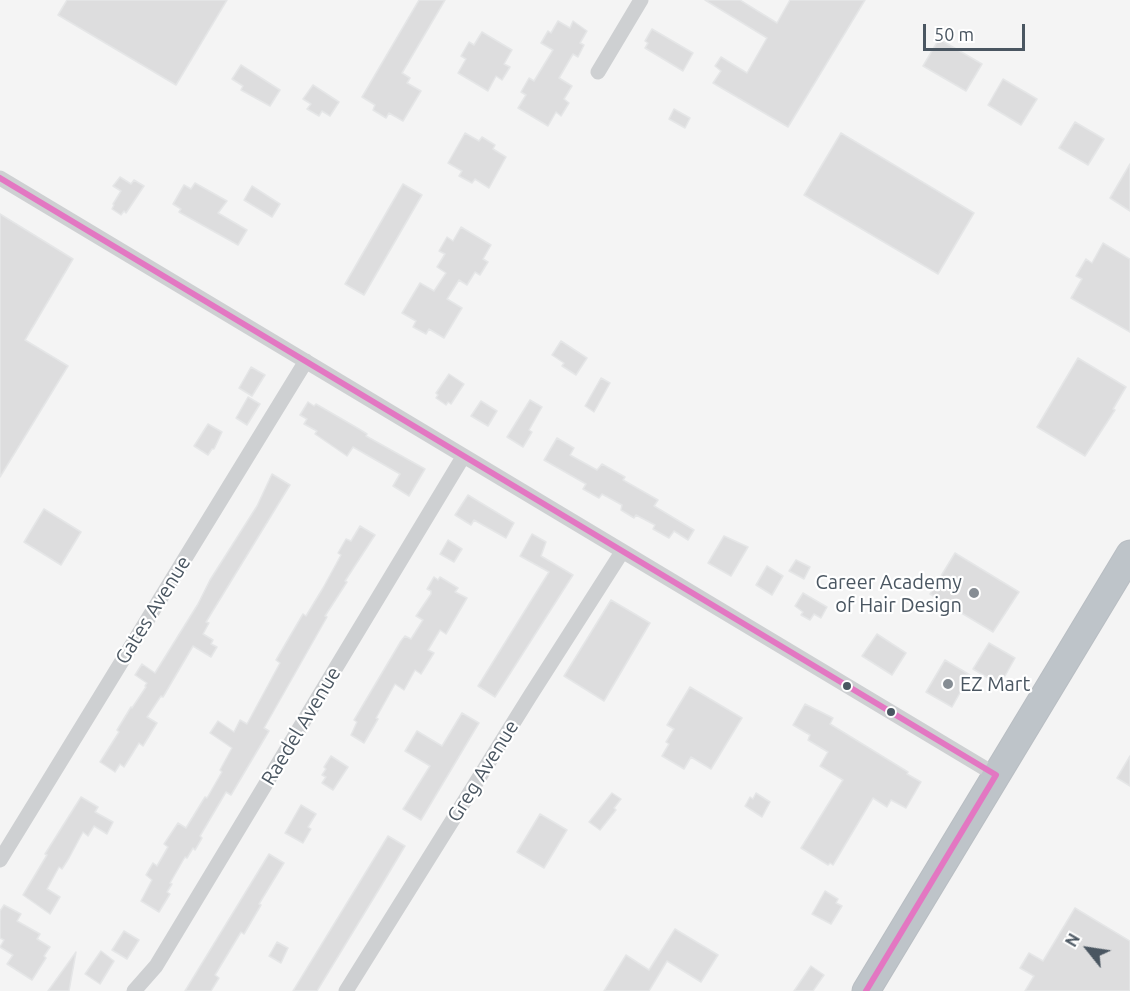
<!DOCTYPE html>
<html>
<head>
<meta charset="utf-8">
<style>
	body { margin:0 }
	#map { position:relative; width:1130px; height:991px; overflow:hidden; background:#f4f4f4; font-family:Ubuntu,sans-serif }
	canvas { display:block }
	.north { position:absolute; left:1058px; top:919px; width:60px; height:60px; -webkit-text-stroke:4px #fff; paint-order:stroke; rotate:300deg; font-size:16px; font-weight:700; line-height:24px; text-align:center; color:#4a5661 }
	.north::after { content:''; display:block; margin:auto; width:21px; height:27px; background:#4a5661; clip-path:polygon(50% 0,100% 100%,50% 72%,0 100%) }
	.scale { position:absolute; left:923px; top:24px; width:102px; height:27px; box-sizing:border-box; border:3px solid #4a5661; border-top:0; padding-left:8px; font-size:18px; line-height:21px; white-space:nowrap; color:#4a5661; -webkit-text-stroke:4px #fff; paint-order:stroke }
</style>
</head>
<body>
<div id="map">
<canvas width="1130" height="991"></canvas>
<div class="north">N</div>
<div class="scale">50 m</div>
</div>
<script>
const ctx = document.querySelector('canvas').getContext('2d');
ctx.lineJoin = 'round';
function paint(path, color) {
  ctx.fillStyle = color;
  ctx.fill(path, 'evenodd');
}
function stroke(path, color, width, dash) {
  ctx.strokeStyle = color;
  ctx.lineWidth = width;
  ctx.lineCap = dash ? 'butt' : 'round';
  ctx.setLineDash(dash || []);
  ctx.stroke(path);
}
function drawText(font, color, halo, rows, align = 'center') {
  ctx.font = font + ' Ubuntu,sans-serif';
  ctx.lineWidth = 4.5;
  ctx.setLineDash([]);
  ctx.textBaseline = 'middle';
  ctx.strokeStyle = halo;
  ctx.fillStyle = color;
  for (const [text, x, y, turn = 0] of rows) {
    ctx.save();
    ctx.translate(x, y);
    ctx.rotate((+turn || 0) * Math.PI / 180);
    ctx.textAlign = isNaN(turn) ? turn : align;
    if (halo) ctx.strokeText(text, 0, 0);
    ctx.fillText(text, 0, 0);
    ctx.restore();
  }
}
const building = new Path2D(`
	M67,0H227L176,85L58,15Z
	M419,0H445L402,73L410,78L407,83L421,91L403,121L389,113L386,118L373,110L375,105L362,97Z
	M705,0H740L777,23L790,0H865L788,127L713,83L721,71L715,66L721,57L747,73L767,38Z
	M558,21L570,28L573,21L587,31L580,43L584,45L578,57L573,54L559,78L572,86L564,99L569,103L561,116L556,112L548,126L518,108L526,95L521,92L529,78L534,81L553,50L541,43L548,31L551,33Z
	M652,29L693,53L683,71L645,48L648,43L645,41Z
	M482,32L512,50L504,64L510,67L502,80L496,76L488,91L458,73L466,59L461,56L469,42L474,45Z
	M939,39L982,64L966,91L923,66Z
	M241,65L280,90L270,106L241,90L243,86L232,79Z
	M1003,79L1037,99L1021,125L988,105Z
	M313,85L339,102L330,116L322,111L319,116L307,109L311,104L303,99Z
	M674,109L690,118L685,128L669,119Z
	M1075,122L1104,139L1088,165L1059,148Z
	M465,133L479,141L482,137L495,145L493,149L506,157L489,188L475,179L472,183L459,176L462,171L448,163Z
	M841,133L974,213L938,274L804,195Z
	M1130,164V211L1110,198Z
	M120,177L131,184L134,180L144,186L126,213L124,211L121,215L112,209L114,205L113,204L121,191L113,186Z
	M195,183L227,201L218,213L247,230L238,245L179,212L181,209L173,204L184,185L191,189Z
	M403,184L422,195L364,295L345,284Z
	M252,186L280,204L272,217L244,200Z
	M0,214L73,259L25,340L68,366L0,477Z
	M461,227L491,245L483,259L488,262L480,275L475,272L467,285L459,280L447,299L462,308L444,338L429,329L426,334L413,327L416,321L402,313L420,283L434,291L446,273L437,267L445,254L439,251L447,237L453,241Z
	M1103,243L1130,259V332L1071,298L1082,279L1076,276L1086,259L1092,263Z
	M561,341L587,358L576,375L562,366L564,363L552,355Z
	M1078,358L1126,387L1113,409L1115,410L1085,456L1037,427Z
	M251,367L265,375L252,396L239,388Z
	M449,374L464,384L451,404L448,402L446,405L436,398L438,395L436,393Z
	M601,378L610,383L594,412L585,406Z
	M248,397L260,404L247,425L236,418Z
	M530,400L542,407L529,430L532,432L523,447L507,437Z
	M481,401L497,411L488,426L471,416Z
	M308,402L314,406L316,404L359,429L367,434L366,436L425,469L409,496L393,486L400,474L353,447L347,456L315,434L317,431L304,424L307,419L300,415Z
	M208,424L222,432L214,449H212L208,455L194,446Z
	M557,438L574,448L570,455L597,470L602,464L625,477L623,480L658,500L654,506L694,530L688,540L674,531L669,538L653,529L655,525L636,515L634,518L621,510L622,505L602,494L599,498L583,489L586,484L544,460Z
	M272,474L290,485L206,622L209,623L203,634L213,640L211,644L217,647L211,657L193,646L163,697L161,696L147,717L157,723L143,746L139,743L124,767L120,764L115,772L100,762L119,732L117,730L131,707L132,708L146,687L145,686L147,683L135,675L142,664L155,673L198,604L210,580L257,506Z
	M468,495L514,523L506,538L474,520L471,525L455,515Z
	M44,509L81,532L61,565L24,542Z
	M360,526L375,535L345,581L347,582L325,616L327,617L264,728L269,731L231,795L226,792L200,836L202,838L195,850L193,848L187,858L185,857L170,883L172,884L167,892L170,894L159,912L141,901L152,880L146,875L153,863L157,866L168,847L164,844L178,823L186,828L205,797L207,798L222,772L220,770L232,748L210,733L218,721L234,732L240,720L247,724L280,663L276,660L303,614L306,616L323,588L341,555L338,553L346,539L351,541Z
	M532,534L546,542L541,556L573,575L495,697L478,686L549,572L520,556Z
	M724,536L748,547L731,576L708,563Z
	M448,540L462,549L454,562L440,554Z
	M955,553L1019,592L993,632L930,594Z
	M796,560L810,567L804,579L789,571Z
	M767,566L783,576L772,595L756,585Z
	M434,577L438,580L440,577L458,588L455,592L467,598L446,634L440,630L428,650L434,653L421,674L415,670L404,690L395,684L376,718L378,719L364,743L351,735L357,722L354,720L401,641L405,636L411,639L423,620L416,616L431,594V591L427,589Z
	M803,593L827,607L821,618L814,614L810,620L801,615L803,612L795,606Z
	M611,600L650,623L604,701L564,676Z
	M877,634L906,653L892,675L862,656Z
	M989,643L1015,658L1000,685L973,669Z
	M945,660L970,675L952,707L926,692Z
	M690,687L742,718L711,769L691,757L684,769L662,756L669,744L666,742L674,729L667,725Z
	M805,704L833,718L830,724L908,772L907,774L921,782L906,808L891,800L887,807L873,798L833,865L830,863L828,865L801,848L843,780L820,766L828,752L808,740L810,735L793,725Z
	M462,713L479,723L421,820L403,809L430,766L405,751L417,731L442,746Z
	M331,756L348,767L333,790L322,783L326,777L322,775L326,769L324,767Z
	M1130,756V786L1117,778Z
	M612,793L621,799L614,808L616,810L600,830L589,822Z
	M756,793L770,802L762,817L745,806L750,797L753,799Z
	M81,797L98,807L95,812L113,822L107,834L94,826L88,836L83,832L69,858L62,869L59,867L47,889L60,897L50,914L23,895L47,855L45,854Z
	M301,805L316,814L308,827L311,829L303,843L285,833Z
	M540,814L567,830L544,868L517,852Z
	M388,836L405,846L381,886L317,991H293Z
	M269,854L284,863L259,904L261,905L244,934L241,932L215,975L219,978L211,991H185Z
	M825,891L838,899L836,903L842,906L831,924L812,914Z
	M4,905L21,914L17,921L40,934L37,939L50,947L44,956L46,958L32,980L7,964L13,955L0,947L4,940L0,938V911Z
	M1075,908L1130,941V991H1025L1034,976L1020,968L1029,953L1043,961Z
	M675,929L718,955L701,982L667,961L649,991H604L626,955L649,970Z
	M124,931L139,940L127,959L112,950Z
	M277,942L288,948L281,963L269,956Z
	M101,951L114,961L100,984L85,974Z
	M76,952L69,991H48Z
	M811,966L824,975L813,991H794Z`);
paint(building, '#ddddde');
stroke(building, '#e5e6e7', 1.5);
const highway = new Path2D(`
	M866,991L1130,554`);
stroke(highway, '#b9bec3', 29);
stroke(new Path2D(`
	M598,72L641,0
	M0,178L996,775
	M0,860L306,361
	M134,991L156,966L463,457
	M346,991L530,696L622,552`), '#ced0d2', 15);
stroke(highway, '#bec4c9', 27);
stroke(new Path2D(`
	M0,178L996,775
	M866,991L996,775`), '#e377c2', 6);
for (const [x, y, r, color] of [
	[974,593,6,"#868d94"],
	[948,684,6,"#868d94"],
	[847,686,5,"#4a5661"],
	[891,712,5,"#4a5661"]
]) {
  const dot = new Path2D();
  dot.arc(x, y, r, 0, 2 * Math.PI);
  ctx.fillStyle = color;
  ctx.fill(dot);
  stroke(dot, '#fff', 2);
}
drawText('20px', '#4a5661', '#fff', [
	["Career Academy",962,582],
	["of Hair Design",962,605],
	["EZ Mart",960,684,"left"]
], 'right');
drawText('20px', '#4a5661', '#fff', [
	["Gates Avenue",153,610,-58],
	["Raedel Avenue",301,726,-59],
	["Greg Avenue",483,771,-58]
]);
</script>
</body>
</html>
